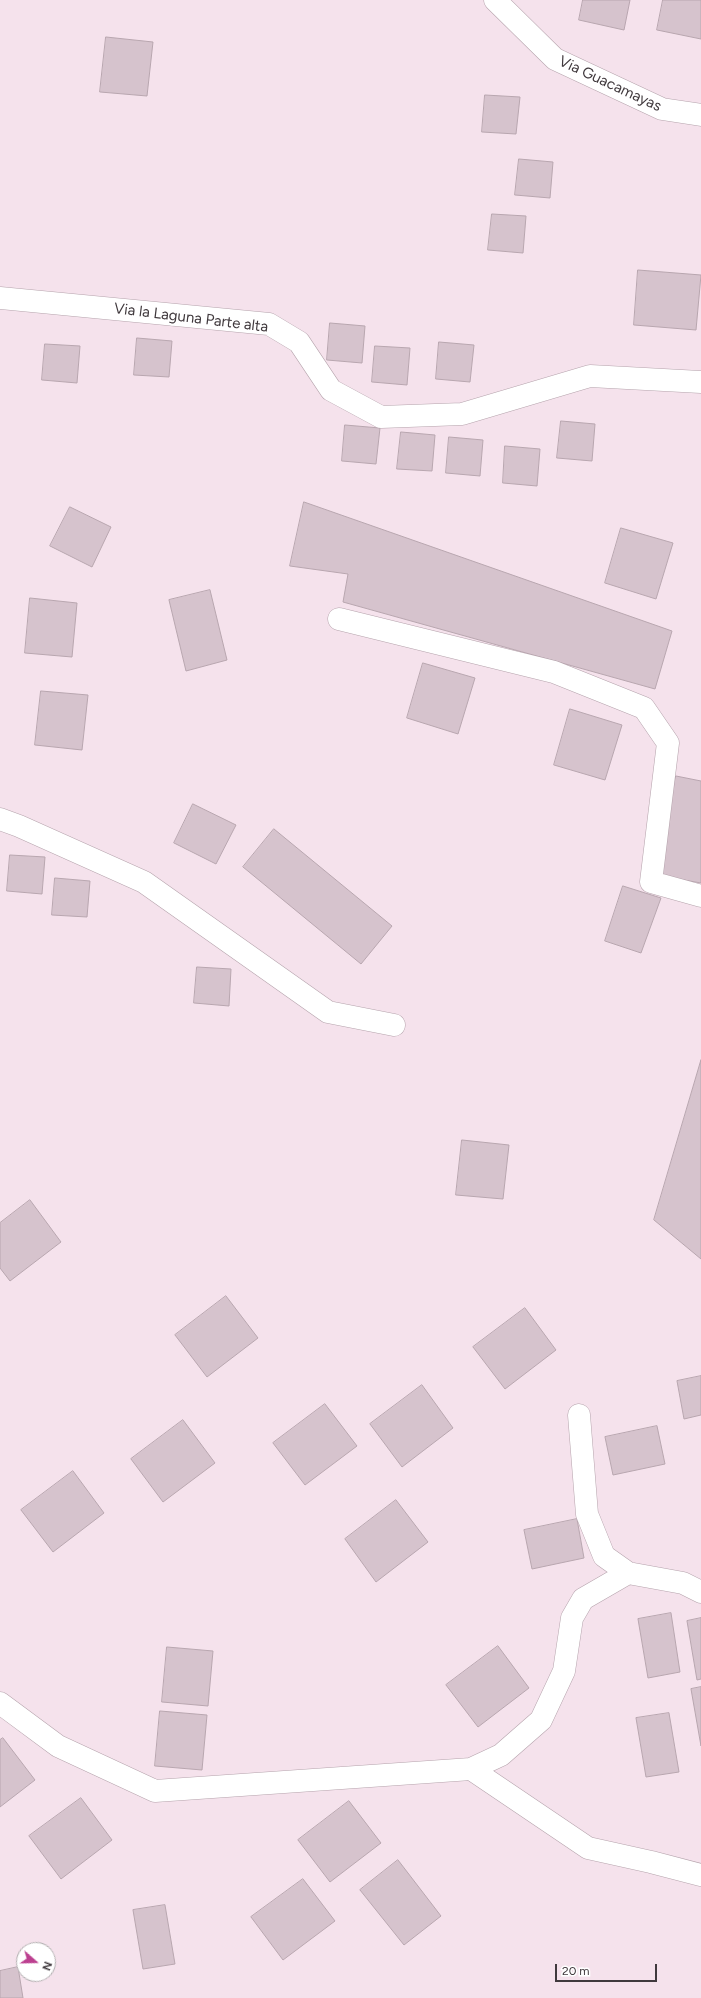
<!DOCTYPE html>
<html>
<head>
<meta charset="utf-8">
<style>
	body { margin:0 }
	#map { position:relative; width:701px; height:1998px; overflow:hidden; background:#f5e2ec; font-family:Figtree,sans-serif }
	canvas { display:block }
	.north { position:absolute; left:16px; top:1942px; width:40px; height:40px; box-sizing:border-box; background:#fff; border:1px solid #b3b0b1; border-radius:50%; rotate:110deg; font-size:11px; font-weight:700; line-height:16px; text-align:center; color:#40393d }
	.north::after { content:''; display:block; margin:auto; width:14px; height:18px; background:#bc4090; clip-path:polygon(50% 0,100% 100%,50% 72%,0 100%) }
	.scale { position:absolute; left:555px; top:1964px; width:102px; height:18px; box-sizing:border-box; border:2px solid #40393d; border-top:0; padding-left:5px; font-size:12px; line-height:14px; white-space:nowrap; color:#40393d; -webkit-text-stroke:3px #fff; paint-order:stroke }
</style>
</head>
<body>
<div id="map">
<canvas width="701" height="1998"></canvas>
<div class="north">N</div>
<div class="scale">20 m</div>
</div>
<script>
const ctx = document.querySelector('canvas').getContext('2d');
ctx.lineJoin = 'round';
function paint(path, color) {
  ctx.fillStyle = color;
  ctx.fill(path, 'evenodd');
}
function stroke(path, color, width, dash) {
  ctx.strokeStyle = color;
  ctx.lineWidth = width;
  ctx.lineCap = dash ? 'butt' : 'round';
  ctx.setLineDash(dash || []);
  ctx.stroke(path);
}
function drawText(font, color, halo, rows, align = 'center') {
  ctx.font = font + ' Figtree,sans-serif';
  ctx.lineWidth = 4;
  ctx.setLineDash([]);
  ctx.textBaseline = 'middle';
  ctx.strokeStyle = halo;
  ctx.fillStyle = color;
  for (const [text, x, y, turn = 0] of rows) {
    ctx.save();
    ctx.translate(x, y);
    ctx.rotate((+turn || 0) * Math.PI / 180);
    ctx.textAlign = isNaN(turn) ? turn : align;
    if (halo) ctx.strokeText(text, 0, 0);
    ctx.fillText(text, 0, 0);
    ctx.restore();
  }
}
const building = new Path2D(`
	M583,0H630L624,30L579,20Z
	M663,0H701V39L657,30Z
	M106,37L153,42L147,96L100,92Z
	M485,95L520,97L516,134L482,132Z
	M519,159L553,162L550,198L515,195Z
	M492,214L526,216L523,253L488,250Z
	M638,270L701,275L696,330L634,325Z
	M330,323L365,326L362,363L327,360Z
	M137,338L172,341L169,377L134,375Z
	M439,342L474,345L470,382L436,379Z
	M45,344L80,346L77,383L42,380Z
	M375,346L410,348L407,385L372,382Z
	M561,421L595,424L592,461L557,458Z
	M345,425L380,428L376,464L342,461Z
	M401,432L435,435L432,471L397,469Z
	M449,437L483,440L480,476L446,473Z
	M505,446L540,449L537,486L503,483Z
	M304,502L672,631L655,689L343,602L348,574L290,566Z
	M70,507L111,527L92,567L50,546Z
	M621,528L673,543L656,599L605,583Z
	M210,590L227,660L186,671L169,600Z
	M30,598L77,603L72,657L25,653Z
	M423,663L475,678L458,734L407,718Z
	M41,691L88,695L82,750L35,745Z
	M570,709L622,725L605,780L554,765Z
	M676,776L701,781V883L656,875Z
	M193,804L236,825L216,864L174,843Z
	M274,829L392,926L361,964L243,867Z
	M10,855L45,857L42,894L7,891Z
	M55,878L90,881L87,917L52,915Z
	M623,886L661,898L641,953L605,941Z
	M197,967L231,969L229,1006L194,1003Z
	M701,1060V1259L654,1220Z
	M462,1140L509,1145L503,1199L456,1195Z
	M30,1200L61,1242L10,1281L0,1268V1223Z
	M226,1296L258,1338L207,1377L175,1335Z
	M525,1308L556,1350L505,1389L473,1347Z
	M701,1376V1415L684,1419L677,1381Z
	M422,1385L453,1428L402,1467L370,1424Z
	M325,1404L357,1446L305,1485L273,1443Z
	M183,1420L215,1463L163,1502L131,1459Z
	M657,1426L665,1464L613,1475L605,1437Z
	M73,1471L104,1513L53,1552L21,1510Z
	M396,1500L428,1542L376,1582L345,1539Z
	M577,1519L584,1558L532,1569L524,1530Z
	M671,1613L680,1672L648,1678L638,1619Z
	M701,1618V1679L697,1680L687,1621Z
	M498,1646L529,1688L478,1727L446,1685Z
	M167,1647L213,1651L208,1706L162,1702Z
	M701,1687V1746L691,1689Z
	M160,1711L207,1715L202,1770L155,1766Z
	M669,1713L679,1772L646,1777L636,1718Z
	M3,1738L35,1780L0,1807V1740Z
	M81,1798L112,1840L61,1879L29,1836Z
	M349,1801L381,1843L330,1882L298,1840Z
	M398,1860L441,1916L404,1945L360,1890Z
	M303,1879L335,1921L283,1960L251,1917Z
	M165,1905L175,1964L143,1969L133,1910Z
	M18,1967L23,1998H0V1971Z`);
paint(building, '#d6c3cd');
stroke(building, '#b8a6af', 1);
const minor = new Path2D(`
	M495,0L555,59L662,109L701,115
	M0,298L269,324L299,342L331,390L381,417L462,414L590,376L701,382
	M339,619L554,672L644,708L668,743L651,882L701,896
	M0,819L19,826L144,882L328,1012L394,1025
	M579,1415L587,1514L604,1556L628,1573L683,1583L701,1592
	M0,1703L58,1746L155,1791L471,1769L588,1848L651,1862L701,1875
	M471,1769L501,1755L541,1720L564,1671L572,1618L583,1599L628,1573`);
stroke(minor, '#b5a3ac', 23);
stroke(minor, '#fff', 22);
drawText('15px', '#40393d', '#fff', [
	["Via Guacamayas",610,84,25],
	["Via la Laguna Parte alta",191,318,7]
]);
</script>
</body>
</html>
